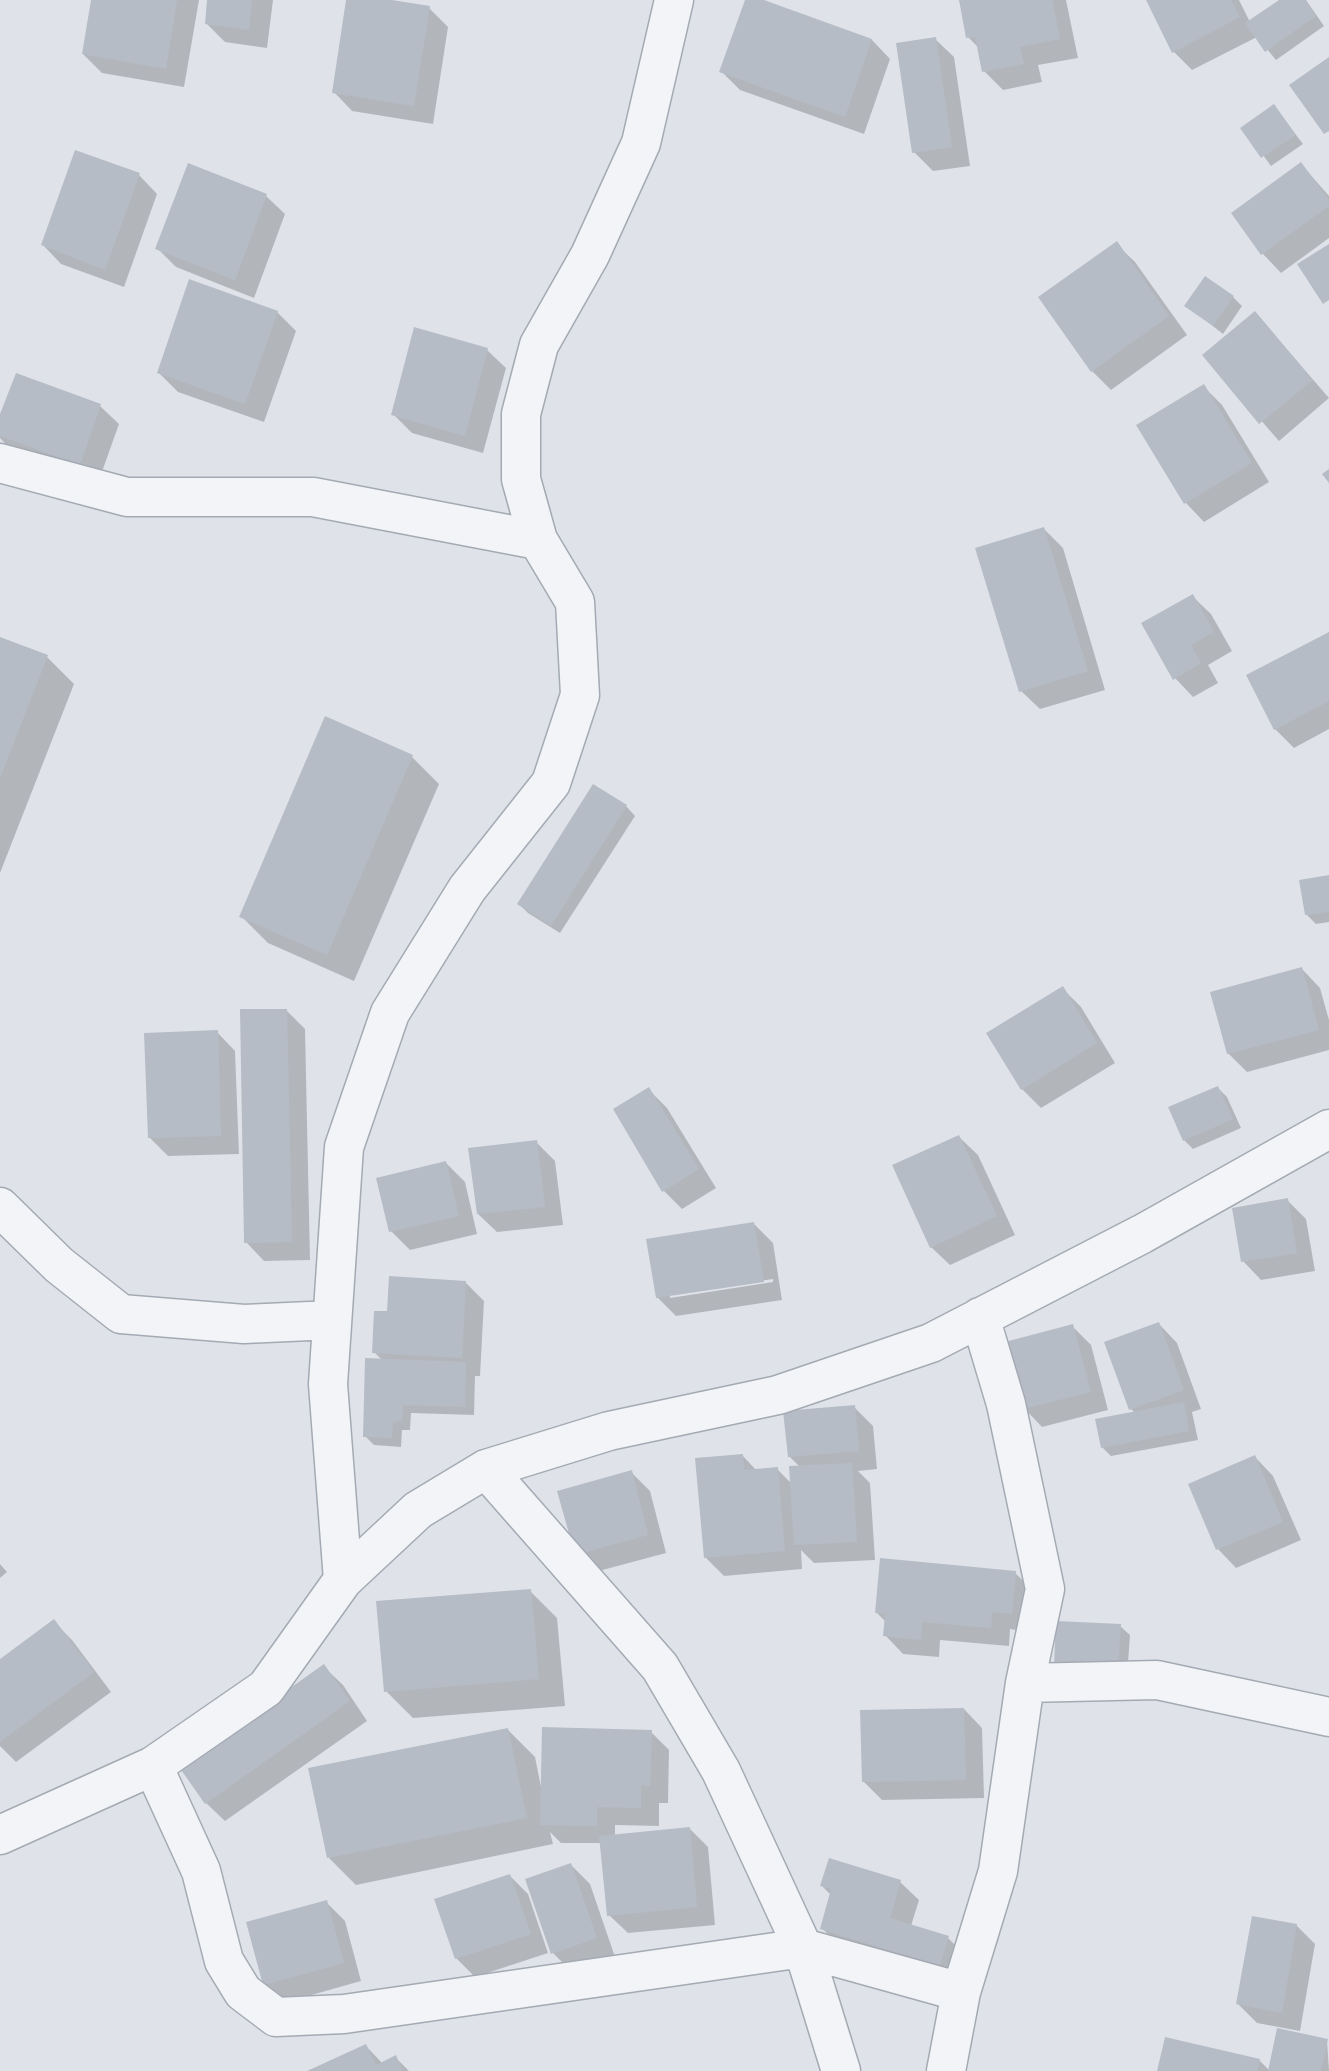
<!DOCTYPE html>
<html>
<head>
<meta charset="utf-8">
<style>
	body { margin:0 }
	canvas { display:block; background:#dfe3e9 }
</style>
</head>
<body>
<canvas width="1329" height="2071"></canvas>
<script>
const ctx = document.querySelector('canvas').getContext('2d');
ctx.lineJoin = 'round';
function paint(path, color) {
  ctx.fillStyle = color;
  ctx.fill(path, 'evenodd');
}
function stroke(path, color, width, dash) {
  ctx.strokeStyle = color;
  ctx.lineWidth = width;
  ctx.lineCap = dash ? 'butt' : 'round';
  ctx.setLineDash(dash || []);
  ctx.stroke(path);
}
paint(new Path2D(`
	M93,0H199L184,87L102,73L83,54Z
	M209,0H273L267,48L225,42L207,24Z
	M348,0H381L429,8L448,27L433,124L352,111L334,92Z
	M746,0H759L872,40L890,59L864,134L740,90L721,71Z
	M961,0H1066L1078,58L1038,65L1042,82L1003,90L984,71L980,49L968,37Z
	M1148,0H1239L1250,22L1282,0H1306L1324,26L1276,60L1257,37L1192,70L1174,52Z
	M935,39L954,57L970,166L933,171L914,152Z
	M1274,106L1303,144L1271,166L1243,128Z
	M1301,164L1329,196V238L1281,273L1263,254L1233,213Z
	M139,175L157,194L124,287L61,264L43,245Z
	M266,196L285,214L254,298L176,267L157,248Z
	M1116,244L1135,262L1187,335L1111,390L1092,371Z
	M1233,297L1242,306L1223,334L1186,305Z
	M277,312L296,331L264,422L178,392L159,373Z
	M1255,313L1329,398L1279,441L1204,355Z
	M487,350L506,368L483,453L412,433L393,414Z
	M1203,386L1222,405L1269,482L1204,522L1186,503L1138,426Z
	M100,406L119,424L98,483L13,452L0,438V419Z
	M1044,529L1063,548L1105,690L1040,709L1021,691Z
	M1192,596L1211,614L1232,651L1208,665L1218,683L1193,697L1175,678Z
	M1329,634V729L1294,748L1275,729Z
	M0,639L47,657L74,684L0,873Z
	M412,757L439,784L354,981L268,943L241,916Z
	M626,806L635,816L560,933L528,913L519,904Z
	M1329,877V922L1316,924L1307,915Z
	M1302,969L1320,988L1329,1020V1050L1247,1072L1228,1053Z
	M1062,988L1081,1007L1115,1063L1041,1108L1022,1089Z
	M287,1011L305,1029L310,1260L264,1261L246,1242Z
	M217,1032L235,1051L239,1154L168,1156L149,1137Z
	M1218,1088L1227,1097L1241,1128L1193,1149L1184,1140Z
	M649,1090L667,1108L716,1188L682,1209L664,1191Z
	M959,1137L978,1155L1015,1235L950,1265L931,1247Z
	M536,1142L555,1161L563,1225L497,1232L478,1214Z
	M446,1163L465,1182L477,1234L410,1250L391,1231Z
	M1287,1200L1306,1219L1315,1271L1261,1280L1243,1261Z
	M754,1224L773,1243L782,1300L676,1316L657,1297ZM773,1279V1282L670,1298V1294Z
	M465,1282L484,1301L480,1376H475L474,1415L411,1413L410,1430H402L401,1447L374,1445L365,1436L382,1360L374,1352L388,1313Z
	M1159,1324L1177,1343L1201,1409L1192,1412L1198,1440L1111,1456L1102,1447L1135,1413L1131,1409Z
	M1072,1326L1091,1345L1108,1410L1042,1427L1024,1408Z
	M854,1407L873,1426L877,1469L858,1471L870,1483L875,1560L814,1563L801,1550L802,1569L724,1576L705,1557L742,1455L757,1471L777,1469L792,1484L800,1467L789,1456Z
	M1255,1457L1273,1476L1301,1540L1236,1568L1218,1549L1190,1485Z
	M631,1472L650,1491L666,1553L595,1572L576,1554Z
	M0,1564L7,1572L0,1578Z
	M1015,1573L1034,1591L1030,1632L1010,1629L1009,1646L940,1640L939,1657L903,1654L885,1635L886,1622L877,1613Z
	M530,1591L557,1618L565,1706L413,1718L386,1691Z
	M54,1622L72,1640L111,1692L16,1762L0,1746V1661Z
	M1120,1626L1130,1635L1127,1677L1065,1673Z
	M324,1667L343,1685L367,1721L225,1821L206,1803Z
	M964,1709L982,1728L984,1798L882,1800L863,1781Z
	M508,1730L535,1757L541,1787L651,1732L669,1750L668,1803H659V1826L615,1825V1836L689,1828L708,1847L715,1925L628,1933L609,1915L602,1843H561L550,1832L553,1844L356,1885L329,1858Z
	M571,1865L590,1884L615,1957L571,1971L553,1953Z
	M510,1876L528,1894L548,1953L475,1977L456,1958Z
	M900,1882L919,1900L911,1926L948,1938L967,1957L959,1984L840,1947L822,1928L831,1895L822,1886Z
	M326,1902L345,1921L361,1981L283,2003L264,1984Z
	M1296,1925L1315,1944L1300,2031L1257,2023L1238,2004Z
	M1327,2041L1329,2071H1270Z
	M366,2046L383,2064L396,2058L409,2071H311Z
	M1259,2060L1270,2071H1159Z`), '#0003');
paint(new Path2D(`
	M91,0H177L166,69L82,54Z
	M207,0H252L249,30L205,24Z
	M346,0H392L430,6L414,106L332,93Z
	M745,0H764L872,39L845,117L719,72Z
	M959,0H1052L1060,39L1020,47L1024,64L982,72L975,37L966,38Z
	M1146,0H1231L1240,17L1172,53Z
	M1279,0H1305L1316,16L1265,52L1245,23Z
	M936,37L952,147L912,153L896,43Z
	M1329,57V131L1324,134L1289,85Z
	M1274,104L1296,135L1261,158L1240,128Z
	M75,150L140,173L105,270L41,245Z
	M1301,162L1329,200V206L1261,255L1231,213Z
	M188,163L267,194L235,280L155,249Z
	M1117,241L1169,316L1091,372L1038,297Z
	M1329,244V300L1323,304L1297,264Z
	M1205,276L1234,296L1213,326L1184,306Z
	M189,279L278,311L245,404L157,373Z
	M1255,311L1313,380L1259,424L1202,355Z
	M414,327L488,348L465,436L391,415Z
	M16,373L101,404L80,465L0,436V414Z
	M1204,384L1252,463L1184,504L1136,425Z
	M1329,469V483L1322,474Z
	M1044,527L1088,671L1019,692L975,548Z
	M1193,594L1214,632L1191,645L1201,663L1173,680L1141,623Z
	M1329,632V701L1274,730L1246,675Z
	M0,637L48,655L0,778Z
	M325,716L413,755L327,955L239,917Z
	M593,784L627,805L551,926L517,904Z
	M1329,875V912L1305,915L1299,880Z
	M1302,967L1319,1030L1227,1054L1210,992Z
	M1063,986L1097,1043L1021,1090L986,1033Z
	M240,1009H287L292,1242L244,1243Z
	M218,1030L221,1136L148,1138L144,1033Z
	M1218,1086L1233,1119L1183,1141L1168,1107Z
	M649,1087L699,1169L662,1192L613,1109Z
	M959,1135L997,1216L930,1248L892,1165Z
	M537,1140L545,1207L477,1214L468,1148Z
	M446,1161L459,1216L389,1232L376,1178Z
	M1288,1198L1297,1253L1241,1262L1232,1208Z
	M754,1222L764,1282L656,1298L646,1239Z
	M389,1276L466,1281L462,1358L372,1353L374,1311H387Z
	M1159,1322L1184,1390L1129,1410L1104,1342Z
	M1073,1324L1091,1392L1022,1409L1005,1342Z
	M365,1358L466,1362L465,1407L403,1405L402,1421L393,1422L392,1438L363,1437Z
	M1184,1402L1189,1431L1101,1448L1095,1419Z
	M855,1405L859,1451L788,1457L783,1411Z
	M743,1454L744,1470L778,1467L785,1551L704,1558L695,1458Z
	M1255,1455L1283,1522L1216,1550L1188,1484Z
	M852,1463L857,1542L794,1545L789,1466Z
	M632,1470L648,1535L575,1555L557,1491Z
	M880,1558L1016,1571L1012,1614L992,1612L991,1628L922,1622L921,1640L883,1636L885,1614L875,1613Z
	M531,1589L539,1679L384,1692L376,1601Z
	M54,1619L94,1672L0,1742V1659Z
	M1056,1621L1121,1624L1118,1668L1054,1665Z
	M324,1664L350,1701L205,1804L179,1767Z
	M964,1708L966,1780L862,1782L860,1710Z
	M542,1727L652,1730L650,1786L641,1785V1808L597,1807V1826L540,1825Z
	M508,1728L527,1818L327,1858L308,1768Z
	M690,1827L697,1907L607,1916L599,1836Z
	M829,1858L901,1880L890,1918L949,1936L940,1966L820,1929L831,1889L820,1886Z
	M571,1863L597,1938L551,1954L525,1879Z
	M510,1874L531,1934L455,1959L434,1899Z
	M327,1900L344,1963L263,1985L246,1922Z
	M1252,1916L1297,1924L1282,2013L1236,2004Z
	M1277,2028L1328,2039L1321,2071H1268Z
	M1165,2037L1260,2059L1257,2071H1157Z
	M366,2044L376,2065L396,2055L403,2071H307Z`), '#b6bcc6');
const minor = new Path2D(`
	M0,463L127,497H313L538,540
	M0,1207L59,1265L121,1314L244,1324L332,1320
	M486,1469L660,1667L721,1771L803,1948L841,2071
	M343,1580L328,1384L344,1147L390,1013L467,889L551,783L580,695L575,602L538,540L521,479V414L539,345L590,255L641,143L674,0
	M1025,1683L1157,1680L1329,1717
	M153,1766L201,1871L224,1961L243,1992L276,2017L344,2014L803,1948L961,1992
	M0,1835L153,1766L266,1688L343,1580L418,1510L486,1469L609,1431L778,1395L931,1343L1142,1234L1329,1129
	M946,2071L961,1992L998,1871L1025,1683L1045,1589L1006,1404L980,1317`);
stroke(minor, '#a4aab3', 41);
stroke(minor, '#f2f4f7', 38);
</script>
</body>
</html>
